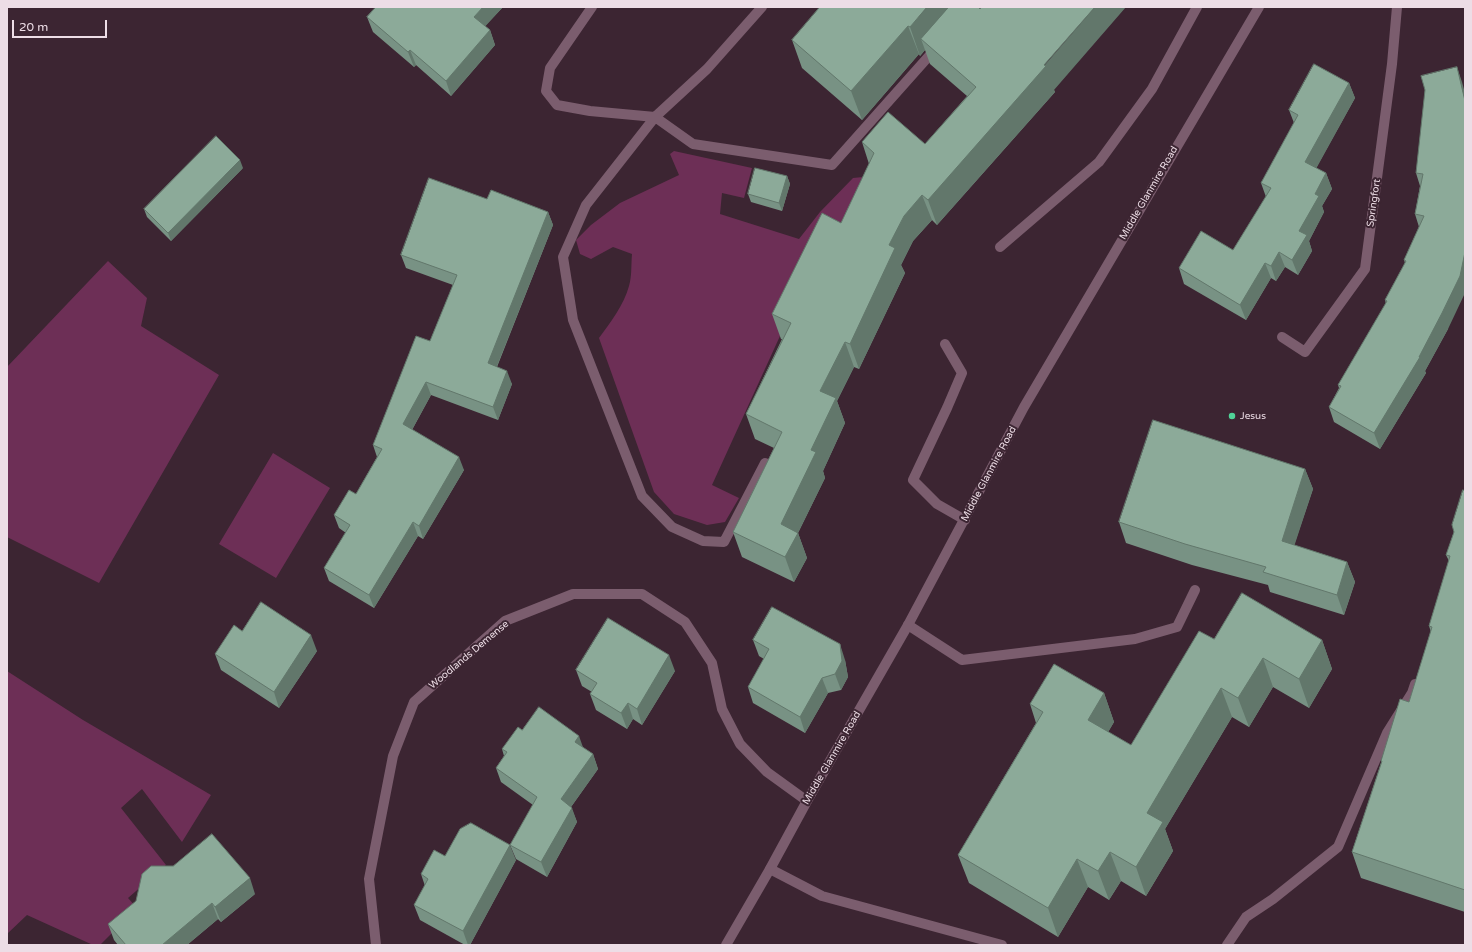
<!DOCTYPE html>
<html>
<head>
<meta charset="utf-8">
<style>
	body { margin:0 }
	#map { position:relative; width:1472px; height:952px; overflow:hidden; background:#3c2532; font-family:"Varela Round",sans-serif }
	canvas { display:block }
	.frame { position:absolute; inset:0; border:8px solid #eddde6; pointer-events:none }
	.scale { position:absolute; left:12px; top:20px; width:95px; height:18px; box-sizing:border-box; border:2px solid #eddde6; border-top:0; padding-left:5px; font-size:12px; line-height:14px; white-space:nowrap; color:#eddde6; -webkit-text-stroke:3px #3c2532; paint-order:stroke }
</style>
</head>
<body>
<div id="map">
<canvas width="1472" height="952"></canvas>
<div class="frame"></div>
<div class="scale">20 m</div>
</div>
<script>
const ctx = document.querySelector('canvas').getContext('2d');
ctx.lineJoin = 'round';
function paint(path, color) {
  ctx.fillStyle = color;
  ctx.fill(path, 'evenodd');
}
function stroke(path, color, width, dash) {
  ctx.strokeStyle = color;
  ctx.lineWidth = width;
  ctx.lineCap = dash ? 'butt' : 'round';
  ctx.setLineDash(dash || []);
  ctx.stroke(path);
}
function drawText(font, color, halo, rows, align = 'center') {
  ctx.font = font + ' "Varela Round",sans-serif';
  ctx.lineWidth = 4;
  ctx.setLineDash([]);
  ctx.textBaseline = 'middle';
  ctx.strokeStyle = halo;
  ctx.fillStyle = color;
  for (const [text, x, y, turn = 0] of rows) {
    ctx.save();
    ctx.translate(x, y);
    ctx.rotate((+turn || 0) * Math.PI / 180);
    ctx.textAlign = isNaN(turn) ? turn : align;
    if (halo) ctx.strokeText(text, 0, 0);
    ctx.fillText(text, 0, 0);
    ctx.restore();
  }
}
paint(new Path2D(`
	M674,151L752,168L744,198L722,193L720,214L799,239L820,212L853,178L873,176L850,218L827,233L712,485L739,498L725,522L707,525L674,514L654,492L599,338C610,323 624,305 629,286C632,276 631,265 632,254L613,247L591,259L580,254L576,240L591,225L620,203L679,175L670,154Z
	M108,261L147,298L141,326L219,375L99,583L7,537V367Z
	M273,453L330,488L276,578L219,544Z
	M7,671L83,720L211,795L182,842L142,789L121,808L166,865L128,898L137,908L100,945H93L27,915L7,934Z`), '#6d2f56');
stroke(new Path2D(`
	M592,7L550,68L546,91L557,105L590,111L655,117L707,69L762,7
	M1000,247L1099,162L1152,89L1197,7
	M945,344L962,373L947,408L913,480L937,504L965,520
	M765,463L724,542L703,541L672,527L642,496L573,320L563,257L586,205L655,117L693,144L832,165L937,47
	M908,625L962,660L1135,639L1177,627L1195,590
	M770,869L822,896L1002,945
	M1227,945L1246,917L1273,899L1338,847L1387,733L1412,693L1415,684`), '#7b5d6e', 10);
stroke(new Path2D(`
	M1282,337L1305,352L1365,269L1392,64L1397,7
	M376,945L369,879L393,756L414,702L505,621L573,594H642L685,622L712,663L722,709L740,744L767,772L807,801
	M726,945L770,869L807,801L908,625L1024,407L1259,7`), '#7b5d6e', 10);
paint(new Path2D(`
	M503,7L485,26L490,30L495,45L451,96L416,65L414,67L373,32L367,17Z
	M978,7L1054,90L1055,92L937,225L932,220L913,241L901,265L905,273L859,369L854,367L837,401L845,423L823,471L825,478L798,533L807,558L794,582L742,557L733,532L774,448L755,439L746,414L782,339H781L772,314L841,223L869,164L862,142L925,144L967,96L930,64L925,50L920,56L919,54L862,120L802,68L792,40Z
	M1462,82L1448,329L1425,371L1426,373L1380,449L1334,422L1329,407L1339,388L1338,385L1386,304L1385,300L1405,263L1404,260L1419,227L1415,214L1420,186L1416,173Z
	M1349,83L1355,98L1316,168L1326,173L1332,189L1322,206L1324,212L1309,241L1312,251L1298,275L1285,267L1276,281L1271,278L1246,320L1184,284L1179,268L1233,250L1266,197L1261,183L1294,123L1289,110Z
	M243,168L171,241L147,217L144,209Z
	M787,176L790,184L782,211L751,202L748,194Z
	M487,199L548,212L553,225L497,367L512,384L498,420L431,395L412,430L464,470L423,539L418,536L374,608L329,581L324,568L346,533L339,528L334,515L356,494L377,457L373,445L430,341L453,285L406,268L401,255Z
	M1305,469L1313,489L1294,545L1347,562L1355,582L1344,615L1270,592L1268,585L1192,565L1126,543L1119,522Z
	M1465,491V912L1361,878L1352,852L1381,763V761L1409,702L1431,632L1429,626L1449,561L1446,555L1454,532Z
	M242,631L317,651L279,708L221,670L215,654Z
	M1214,639L1322,640L1332,669L1309,708L1273,687L1249,727L1232,717L1165,829L1173,851L1146,896L1121,881L1109,900L1088,887L1058,937L969,883L958,855L1036,723L1030,704L1104,693L1114,722L1108,732L1131,745Z
	M753,640L845,660L848,677L841,690L828,693L805,733L753,703L748,687L764,659L759,656Z
	M576,670L675,671L642,725L633,719L627,729L596,710L590,694L592,692L582,686Z
	M522,730L584,748L593,754L598,769L571,807L577,822L547,877L516,859L510,845L533,805L501,782L496,768L504,756L502,749Z
	M445,856L516,860L470,945H465L420,920L414,905L425,886L421,874Z
	M255,894L221,922L218,919L187,945H118L114,940L108,924Z`), '#789284');
paint(new Path2D(`
	M483,7H503L480,32L474,17Z
	M927,7H960L921,39L925,50L920,56L910,27Z
	M1095,7H1126L1054,90L1055,92L937,225L928,200Z
	M908,26L919,54L862,120L851,91Z
	M490,30L495,45L451,96L446,81Z
	M410,50L416,65L414,67L408,52Z
	M1457,67L1462,82L1465,93V101Z
	M1349,83L1355,98L1311,178L1305,162Z
	M240,160L243,168L171,241L168,233Z
	M1326,173L1332,189L1322,206L1324,212L1309,241L1312,251L1298,275L1292,260L1299,231L1315,194Z
	M787,176L790,184L782,211L779,203Z
	M922,195L932,220L913,241L901,265L905,273L859,369L850,344L889,245L904,216Z
	M548,212L553,225L493,376L488,363Z
	M1279,252L1285,267L1276,281L1271,266Z
	M1465,252V293L1448,329L1425,371L1426,373L1380,449L1374,433L1419,357Z
	M1265,263L1271,278L1246,320L1240,305Z
	M845,342L854,367L837,401L845,423L823,471L825,478L798,533L807,558L794,582L785,557L781,524L811,450L820,391Z
	M507,371L512,384L498,420L493,407Z
	M426,382L431,395L408,437L403,424Z
	M459,457L464,470L423,539L419,526Z
	M1305,469L1313,489L1289,562L1282,541Z
	M413,522L418,536L374,608L369,595Z
	M1347,562L1355,582L1344,615L1337,595Z
	M311,635L317,651L279,708L274,692Z
	M1322,640L1332,669L1309,708L1299,679Z
	M840,644L845,660L848,677L841,690L835,674Z
	M669,655L675,671L642,725L637,709Z
	M1263,658L1273,687L1249,727L1238,698Z
	M822,678L828,693L805,733L800,717Z
	M1221,688L1232,717L1165,829L1173,851L1146,896L1136,867L1147,813Z
	M1104,693L1114,722L1099,748L1088,720Z
	M628,703L633,719L627,729L621,713Z
	M579,736L584,750L575,742Z
	M593,754L598,769L566,814L561,799Z
	M572,808L577,822L547,877L541,862Z
	M510,845L516,860L470,945H468L463,931Z
	M1110,852L1121,881L1109,900L1098,871Z
	M1077,859L1088,887L1058,937L1048,908Z
	M250,878L255,894L221,922L215,907Z
	M212,903L218,919L187,945H162Z`), '#62776b');
const building = new Path2D(`
	M376,7H483L474,17L490,30L446,81L410,50L408,52L367,17Z
	M820,7H927L910,27L908,26L851,91L792,40Z
	M949,7H978L980,9L981,7H1095L1044,65L1046,66L928,200L922,195L904,216L889,245L895,248L850,344L845,342L820,391L836,398L811,450L816,452L781,524L798,533L785,557L733,532L782,432L746,414L791,323L772,314L822,213L841,223L874,153L862,142L888,112L925,144L976,87L921,39Z
	M1314,64L1349,83L1305,162L1326,173L1315,194L1319,196L1299,231L1307,235L1292,260L1279,252L1271,266L1265,263L1240,305L1179,268L1201,231L1233,250L1271,188L1261,183L1298,115L1289,110Z
	M1457,67L1465,101V252L1460,276L1442,313L1419,357H1420L1374,433L1329,407L1341,386L1338,385L1387,301L1385,300L1406,261L1404,260L1424,216L1415,214L1423,174L1416,173L1425,90L1421,76Z
	M216,136L240,160L168,233L144,209Z
	M755,168L787,176L779,203L748,194Z
	M429,178L487,199L491,190L548,212L488,363L507,371L493,407L426,382L403,424L459,457L419,526L413,522L369,595L324,568L350,525L334,515L349,490L356,494L382,449L373,445L416,336L430,341L457,275L401,255Z
	M1153,420L1305,469L1282,541L1347,562L1337,595L1263,572L1266,567L1185,544L1119,522Z
	M1463,490L1465,491V890L1352,852L1382,761H1381L1400,699L1409,702L1432,627L1429,626L1450,556L1446,555L1454,532L1452,525Z
	M1242,593L1322,640L1299,679L1263,658L1238,698L1221,688L1147,813L1163,822L1136,867L1110,852L1098,871L1077,859L1048,908L958,855L1043,712L1030,704L1054,664L1104,693L1088,720L1131,745L1199,631L1214,639Z
	M261,602L311,635L274,692L215,654L234,625L242,631Z
	M772,607L840,644L842,661L835,674L822,678L800,717L748,687L769,649L753,640Z
	M608,618L669,655L637,709L628,703L621,713L590,694L597,683L576,670Z
	M539,707L579,736L575,742L593,754L561,799L572,808L541,862L510,845L537,797L496,768L507,752L502,749L518,727L522,730Z
	M471,823L510,845L463,931L414,905L428,879L421,874L434,850L445,856L460,829Z
	M212,834L250,878L215,907L212,903L162,945H126L108,924L136,901L142,874L151,866H173Z`);
paint(building, '#8caa99');
stroke(building, '#62776b', 1);
for (const [x, y, r, color] of [
	[1232,416,4,"#50d398"]
]) {
  const dot = new Path2D();
  dot.arc(x, y, r, 0, 2 * Math.PI);
  ctx.fillStyle = color;
  ctx.fill(dot);
  stroke(dot, '#3c2532', 1.5);
}
drawText('10px', '#eddde6', '#3c2532', [
	["Middle Glanmire Road",1149,193,-60],
	["Springfort",1374,203,-82],
	["Middle Glanmire Road",989,474,-62],
	["Woodlands Demense",469,655,-40],
	["Middle Glanmire Road",832,758,-60]
]);
drawText('10px', '#eddde6', '#3c2532', [
	["Jesus",1240,416]
], 'left');
</script>
</body>
</html>
